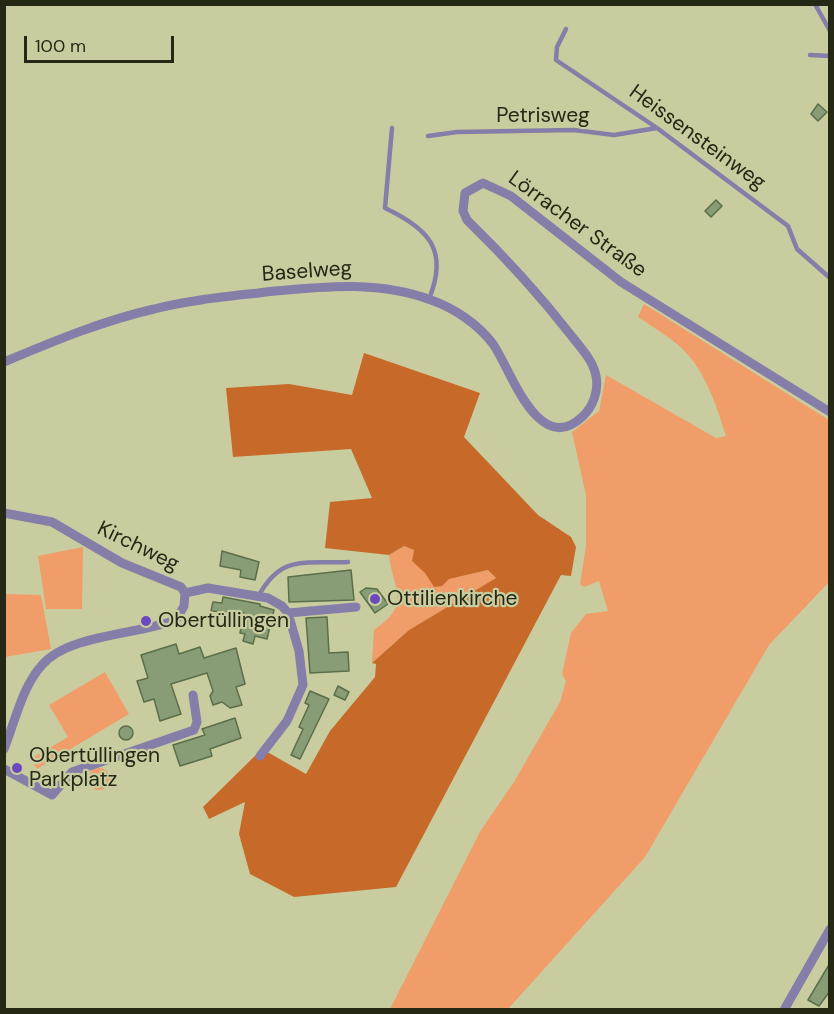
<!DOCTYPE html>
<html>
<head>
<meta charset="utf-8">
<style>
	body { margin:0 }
	#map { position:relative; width:834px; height:1014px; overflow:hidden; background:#c9cc9f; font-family:"DM Sans",sans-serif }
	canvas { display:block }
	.frame { position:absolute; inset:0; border:6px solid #262816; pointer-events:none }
	.scale { position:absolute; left:24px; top:36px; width:150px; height:27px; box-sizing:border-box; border:3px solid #262816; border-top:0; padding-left:8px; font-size:18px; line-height:21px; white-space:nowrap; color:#262816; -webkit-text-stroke:4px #c9cc9f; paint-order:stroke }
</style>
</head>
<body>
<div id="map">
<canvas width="834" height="1014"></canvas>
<div class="frame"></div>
<div class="scale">100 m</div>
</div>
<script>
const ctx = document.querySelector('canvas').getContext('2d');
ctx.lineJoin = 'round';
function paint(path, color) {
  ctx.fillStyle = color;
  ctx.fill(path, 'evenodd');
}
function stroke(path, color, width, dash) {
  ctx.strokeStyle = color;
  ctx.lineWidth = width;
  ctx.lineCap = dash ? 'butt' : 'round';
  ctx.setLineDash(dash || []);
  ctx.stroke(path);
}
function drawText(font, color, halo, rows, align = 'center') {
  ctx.font = font + ' "DM Sans",sans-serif';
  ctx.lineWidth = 4.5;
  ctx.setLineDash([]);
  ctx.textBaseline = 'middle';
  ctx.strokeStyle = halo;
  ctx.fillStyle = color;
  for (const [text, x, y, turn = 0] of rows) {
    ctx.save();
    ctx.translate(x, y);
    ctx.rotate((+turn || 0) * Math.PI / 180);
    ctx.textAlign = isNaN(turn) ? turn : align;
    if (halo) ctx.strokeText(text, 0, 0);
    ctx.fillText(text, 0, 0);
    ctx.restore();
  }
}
paint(new Path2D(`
	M644,304L829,420V582L769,645L645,857L508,1009H390L481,830L514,782L560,702L566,681L562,674L571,633L586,614L608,611L599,581L584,587L580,584L586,546V495L572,432L599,411L606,375L716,438L726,436C716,404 704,366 677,344C665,334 651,326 638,317Z
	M404,546L414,550L412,561L442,586L448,579L488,570L496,578L409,630L372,663L374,630C413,603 393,592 389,555Z
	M83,547L82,609H46L38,556Z
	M5,594L41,595L51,649L5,657Z
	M105,672L129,714L37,769L31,759L68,737L49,705Z
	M88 779a11 11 0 1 1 22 0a11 11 0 1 1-22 0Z`), '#f09d6a');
paint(new Path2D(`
	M364,353L480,393L464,437L538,515L571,537L576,547L571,576L561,575L396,887L294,897L250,874L239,834L245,802L209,819L203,807L262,749L306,774L330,731L375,677L376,664L372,663L409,630L496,578L488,570L449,579L442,586L434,587L425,573L412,561L414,550L404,546L389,555L325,548L330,502L372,498L351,449L233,457L226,388L289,384L352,395Z`), '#c76a29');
const building = new Path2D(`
	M818,104L827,112L818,121L811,114Z
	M716,200L722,206L711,217L705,211Z
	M222,551L259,562L255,580L240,577L241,570L220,566Z
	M351,570L354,600L289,602L288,577Z
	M366,588L377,589L388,604L375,613L360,592Z
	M223,597L260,604V606L274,610L267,639L255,636L253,644L243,641L245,634L240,633L244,613L211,611L213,602L222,603Z
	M327,617L329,653L348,652L349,671L310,673L306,618Z
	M176,644L179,654L200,647L204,658L236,648L245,684L236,687L242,705L230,708L222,702L213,705L210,696L213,691L207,673L171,684L181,714L160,721L154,699L144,702L137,681L148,678L141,655Z
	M338,686L349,692L345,700L334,695Z
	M310,691L329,699L300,759L291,755L303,729L299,727L309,705L305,703Z
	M235,718L241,738L210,749L212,756L180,766L173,745L205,735L202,729Z
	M119 733a7 7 0 1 1 14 0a7 7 0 1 1-14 0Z
	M830,963V991L819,1006L808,1000Z`);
paint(building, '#889d76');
stroke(building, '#5a6f49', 1.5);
stroke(new Path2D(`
	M815,4L830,31
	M566,29L557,47L556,60L657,128L788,226L797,249L830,278
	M810,55L830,56
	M392,128L385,208C429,229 449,250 429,299
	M428,136L457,132L574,130L614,135L657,128
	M258,597C281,554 304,564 348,562`), '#847ea8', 4.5);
stroke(new Path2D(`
	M4,362C54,341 102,321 154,309C193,299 234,296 275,291C328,286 380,281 431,300C454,308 478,324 493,344C510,368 538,458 582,417C593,407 599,391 596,376C593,360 580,347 570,334C538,293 504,256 467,220L463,211L465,193L483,183L511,196L621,282L830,412
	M4,513L52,522L122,563L181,587L185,593
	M185,593L208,588L268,598L282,606L288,613L299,651L303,685L287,721L260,756
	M288,613L356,607
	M4,749C15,722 22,687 42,665C69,634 137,635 176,620L184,606L185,593
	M4,769L52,795L72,772L194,730L197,722L193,695
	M784,1010L830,929`), '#847ea8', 9);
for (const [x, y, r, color] of [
	[375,599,6,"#6948c0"],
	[146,621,6,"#6948c0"],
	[17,768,6,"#6948c0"]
]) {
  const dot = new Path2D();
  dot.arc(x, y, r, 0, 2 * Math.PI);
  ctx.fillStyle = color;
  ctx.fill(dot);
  stroke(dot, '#c9cc9f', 2);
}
drawText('21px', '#262816', '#c9cc9f', [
	["Petrisweg",543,116],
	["Heissensteinweg",697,138,36],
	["Lörracher Straße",577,225,36],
	["Baselweg",307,272,-4],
	["Kirchweg",138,547,26]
]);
drawText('21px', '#262816', '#c9cc9f', [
	["Ottilienkirche",387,599],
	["Obertüllingen",158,621],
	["Obertüllingen",29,756],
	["Parkplatz",29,780]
], 'left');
</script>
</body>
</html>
